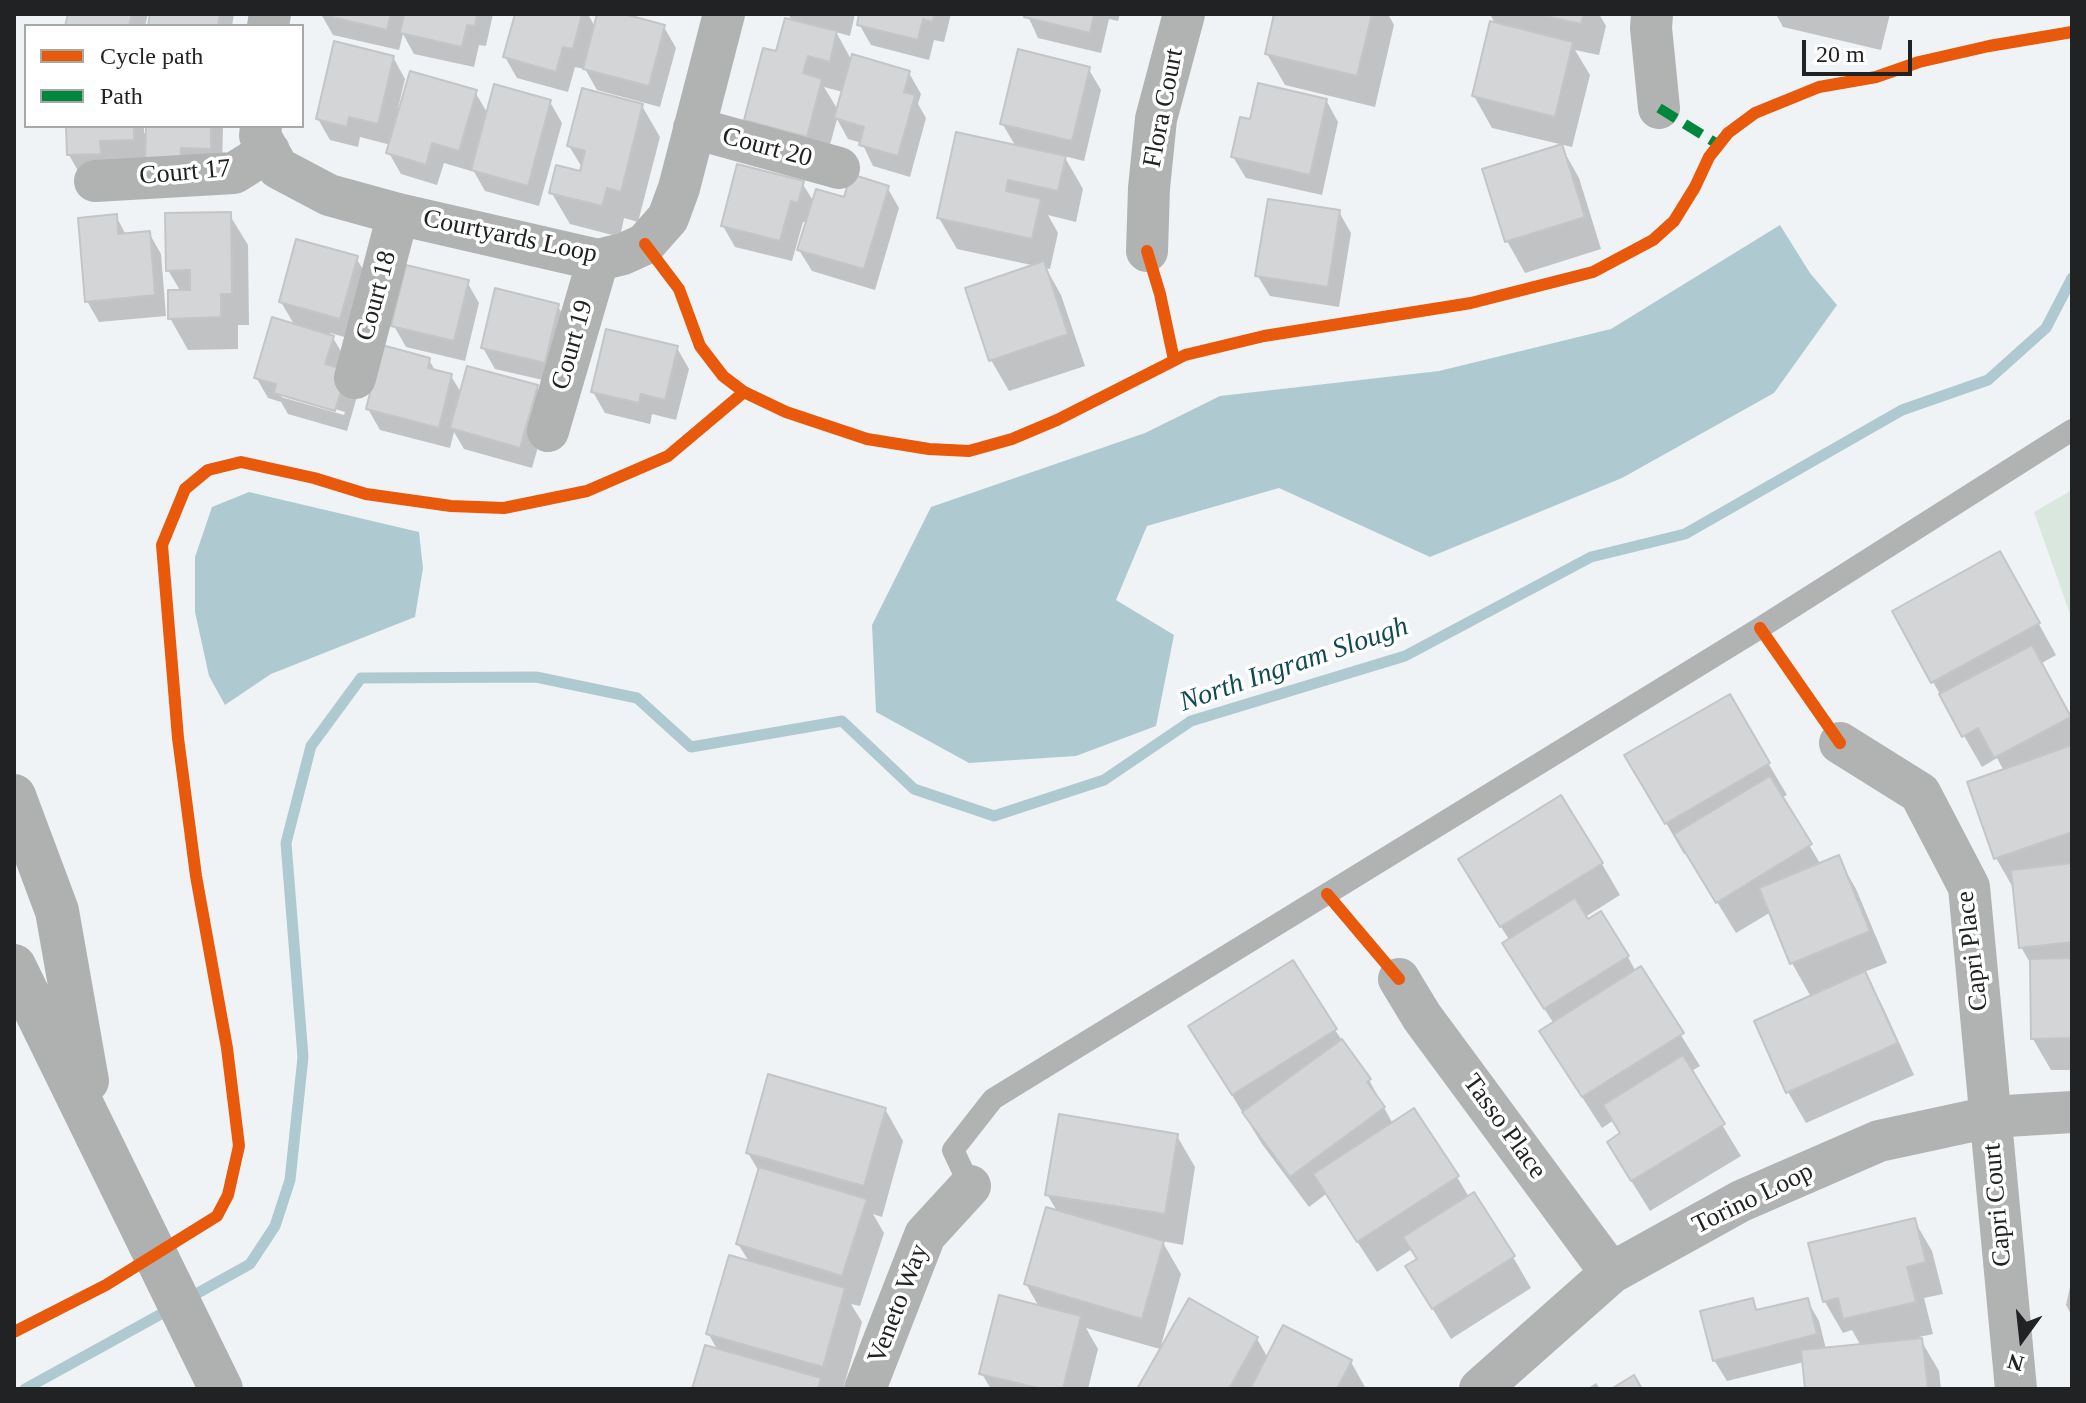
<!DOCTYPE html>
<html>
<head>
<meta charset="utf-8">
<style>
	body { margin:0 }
	#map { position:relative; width:2086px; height:1403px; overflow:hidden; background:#f0f3f6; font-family:Georgia,serif }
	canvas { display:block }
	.frame { position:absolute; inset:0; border:16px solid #202224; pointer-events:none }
	.legend { position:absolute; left:24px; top:24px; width:280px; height:104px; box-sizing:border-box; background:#fff; border:2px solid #a6a7a7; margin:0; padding:10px 14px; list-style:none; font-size:24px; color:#202224 }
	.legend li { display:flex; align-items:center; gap:16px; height:40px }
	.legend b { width:40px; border:2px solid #a6a7a7 }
	.north { position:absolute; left:1982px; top:1299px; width:80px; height:80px; -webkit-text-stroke:6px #fff; paint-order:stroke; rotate:195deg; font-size:22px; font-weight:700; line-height:32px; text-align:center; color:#202224 }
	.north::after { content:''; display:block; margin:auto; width:28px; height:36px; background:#202224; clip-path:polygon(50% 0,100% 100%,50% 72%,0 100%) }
	.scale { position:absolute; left:1802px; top:40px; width:110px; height:36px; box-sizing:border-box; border:4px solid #202224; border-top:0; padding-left:10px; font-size:24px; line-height:28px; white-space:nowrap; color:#202224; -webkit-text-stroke:6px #fff; paint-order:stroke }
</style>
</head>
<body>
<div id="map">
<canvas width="2086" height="1403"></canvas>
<div class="frame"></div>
<ul class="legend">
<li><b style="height:10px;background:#e8590c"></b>Cycle path</li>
<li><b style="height:10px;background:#00873e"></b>Path</li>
</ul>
<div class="north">N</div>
<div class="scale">20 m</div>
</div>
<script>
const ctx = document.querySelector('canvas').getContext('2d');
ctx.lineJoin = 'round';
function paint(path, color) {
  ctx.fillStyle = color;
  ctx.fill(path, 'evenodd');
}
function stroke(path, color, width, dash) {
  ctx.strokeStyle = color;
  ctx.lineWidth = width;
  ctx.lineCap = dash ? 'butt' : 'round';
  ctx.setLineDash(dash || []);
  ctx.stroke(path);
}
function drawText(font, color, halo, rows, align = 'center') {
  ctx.font = font + ' Georgia,serif';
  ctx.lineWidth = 7;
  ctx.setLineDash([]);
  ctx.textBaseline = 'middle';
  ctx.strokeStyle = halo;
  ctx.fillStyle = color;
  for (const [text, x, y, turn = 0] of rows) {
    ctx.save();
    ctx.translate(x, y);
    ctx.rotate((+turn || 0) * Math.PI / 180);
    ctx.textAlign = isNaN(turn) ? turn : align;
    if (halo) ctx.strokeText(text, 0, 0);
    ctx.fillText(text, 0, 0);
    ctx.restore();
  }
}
paint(new Path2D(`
	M2072,490V620L2034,512Z`), '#dae7df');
paint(new Path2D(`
	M1780,225L1810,273L1837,305L1774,393L1622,478L1430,557L1279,488L1147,526L1116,600L1174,635L1156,726L1076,756L969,763L876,712L872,625L931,507L1145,433L1220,396L1439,371L1611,329Z
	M249,492L419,532L423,568L415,617L271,674L225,705L209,676L195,612V557L212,507Z`), '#aecad0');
paint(new Path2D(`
	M70,14H148L145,26H67Z
	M152,14H234L232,26H150Z
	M321,14H493L486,46L479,45L474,67L414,54L403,34L399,50L333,35Z
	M517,14H588L595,27L599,14H616L664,27L676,48L660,107L597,90L585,69L575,67L568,92L517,78L505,57Z
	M788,14H855L850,36L836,32L852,61L909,73L921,94L918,104L926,118L910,177L873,166L862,143L848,139L837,119L824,167L765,152L746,120L793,22ZM824,87L843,92L838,110Z
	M861,14H951L944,42L934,40L929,60L871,45L859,24Z
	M1027,14H1120L1118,21L1109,19L1101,53L1038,38Z
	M1274,14H1388L1394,25L1375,107L1285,85L1267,54L1276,17Z
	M1490,14H1599L1606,26L1599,55L1575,50L1590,75L1572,147L1492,128L1474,96L1496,25Z
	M1776,14H1890L1881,50L1783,27Z
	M393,57L405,79L398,108L475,92L488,114L550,102L562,123L539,206L485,191L472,168L471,171L444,163L437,185L401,174L389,153L391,145L360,137L358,147L330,140L318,119Z
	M1088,68L1101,90L1084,161L1064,156L1083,189L1076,222L1048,215L1058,233L1050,269L1046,268L1061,295L1085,366L1009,391L991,360L1036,266L957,249L939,218L1016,147L1002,123Z
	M1326,100L1338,122L1322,195L1246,178L1233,157L1252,122Z
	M642,106L660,137L638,222L624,218L620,237L570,224L551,192L581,173L583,169L569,146Z
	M68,126H144V133H148V126H223L222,169L81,176L69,155Z
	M1561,146L1579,178L1601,249L1525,273L1507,241Z
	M802,183L814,202L845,199L887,187L899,208L875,290L812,271L799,250L808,222H803L792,261L735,247L723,226Z
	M1339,212L1351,233L1339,307L1270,296L1257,275Z
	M229,214L248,245L249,325H238V349L188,350L170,318L181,292L168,270Z
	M116,216L126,235L149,233L161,254L166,316L99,322L87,301Z
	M356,258L369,279L352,339L330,333L345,358L358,393L347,431L288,414L281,402L268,398L256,377L295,326L281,302ZM281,393L345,412L344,415L281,397Z
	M467,282L479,303L465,361L406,347L394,326Z
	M557,305L570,326L556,383L495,369L483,348Z
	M677,348L689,369L676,420L652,414L650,424L605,413L593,392Z
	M429,360L436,372L451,376L462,394L537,387L549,408L532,468L464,449L454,432L450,448L380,430L368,409Z
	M2000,554L2056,655L2040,664L2072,722V1070H2051L2033,1039L2032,966L2021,947L2015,891L1996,858L1970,783L2004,771L1997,758L1982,767L1933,682Z
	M1729,697L1787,795L1781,798L1821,865L1838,858L1856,889L1887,963L1864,972L1882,1005L1914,1075L1806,1123L1788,1092L1811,997L1792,963L1771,912L1736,933L1687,853L1684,854L1627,756Z
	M1602,864L1620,895L1585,917L1628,957L1636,972L1640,969L1700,1066L1690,1072L1741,1156L1650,1211L1627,1174L1622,1134L1614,1120L1602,1128L1560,1063L1554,1024L1523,975L1510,941L1478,891Z
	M1335,1030L1369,1080L1393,1124L1457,1177L1469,1197L1513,1257L1531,1288L1451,1339L1426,1298L1419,1260L1412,1249L1377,1272L1326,1194L1309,1207L1262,1144L1209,1058Z
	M885,1109L903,1141L882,1217L873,1214L884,1233L860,1306L851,1304L862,1322L843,1389H694L718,1351L708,1333L750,1263L738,1244L760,1173L748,1153Z
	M1177,1136L1195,1167L1183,1245L1162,1241L1181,1274L1160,1349L1086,1328L1098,1349L1088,1389H991L982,1374L1039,1307L1026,1284L1058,1213L1047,1194Z
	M1914,1220L1932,1251L1943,1294L1924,1298L1933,1334L1919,1337L1939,1371L1941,1389H1807L1804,1362L1727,1381L1714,1360L1752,1300L1758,1312L1807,1300L1819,1321L1826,1349L1861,1346L1852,1330L1843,1333L1825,1302L1811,1245Z
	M2072,1278V1316L2066,1305Z
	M1257,1339L1268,1358L1351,1362L1366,1389H1140Z
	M1596,1383L1600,1389H1587Z`), '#0003');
stroke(new Path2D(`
	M187,1299L250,1264L275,1226L290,1180L303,1057L286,843L311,746L361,678L536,677L637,698L691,747L842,721L914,789L994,816L1104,780L1191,721L1405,656L1591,557L1685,534L1902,410L1988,380L2046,328L2072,278
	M25,1389L172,1308`), '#aecad0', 11);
const building = new Path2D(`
	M68,14H132L129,26H65Z
	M150,14H220L218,26H148Z
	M319,14H391L387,30Z
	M404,14H477L475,26L467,25L462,47L400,33Z
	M515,14H582L573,49L563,47L556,72L503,57Z
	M597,14H624L665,25L649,86L583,69Z
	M859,14H935L932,22L923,19L918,40L857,25Z
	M1025,14H1094L1090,33L1024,17Z
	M1274,14H1372L1357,76L1265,54Z
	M1536,14H1584L1581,24Z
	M785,18L837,31L830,62L808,56L803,73L822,79L807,137L744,120L763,48L776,51Z
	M1490,21L1573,42L1555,117L1472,96Z
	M334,41L394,56L378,124L349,117L347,127L316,119Z
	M1018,49L1090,67L1072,141L1000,124Z
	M852,54L910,71L904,92L915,95L898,156L859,145L864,127L834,118Z
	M410,71L477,90L459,151L432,143L426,165L386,153Z
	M1258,83L1327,99L1310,175L1231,157L1240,117L1250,119Z
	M494,84L551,100L528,186L471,170Z
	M582,88L643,104L621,192L607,188L602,206L549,193L556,165L580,171L585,151L567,146Z
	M66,126H134V140L100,141L101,154L67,155Z
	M146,126H211V149L181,148L180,163L145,162Z
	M956,132L1066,156L1058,191L1008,180L1006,191L1041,199L1032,239L937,218Z
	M1562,144L1585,217L1505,242L1482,169Z
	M737,164L804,181L798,203L791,201L780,241L721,226Z
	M851,174L889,186L864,269L797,250L816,189L844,197Z
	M1268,199L1340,210L1328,287L1255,276Z
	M231,212L232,294H221V317L168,319V290H190V270L166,271L165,213Z
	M117,214L118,234L150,231L155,295L85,302L78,218Z
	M296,239L358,256L340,319L279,302Z
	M1044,261L1068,334L989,361L965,288Z
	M406,265L469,280L454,341L391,326Z
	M495,288L559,304L545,363L481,348Z
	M272,317L334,336L325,364L347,370L335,411L274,393L276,384L254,378Z
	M606,329L678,346L665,400L641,394L639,403L591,392Z
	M382,345L430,358L428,368L452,374L439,428L366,409Z
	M467,366L538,385L520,448L450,428Z
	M2000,551L2040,623L1931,683L1892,611Z
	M2032,645L2071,717L1994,758L1978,728L1962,737L1939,694Z
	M1730,694L1770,763L1665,824L1624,755Z
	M2072,745V832L1994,859L1967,782Z
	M1770,776L1812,844L1716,903L1674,834Z
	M1561,795L1603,863L1500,927L1458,859Z
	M1839,855L1870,931L1790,964L1759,888Z
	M2072,863V942L2019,948L2011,870Z
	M1575,898L1588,919L1601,911L1629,956L1544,1009L1502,943Z
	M2072,958V1038L2031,1039L2030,959Z
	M1293,960L1337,1029L1232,1095L1188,1026Z
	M1641,966L1684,1033L1582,1097L1539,1031Z
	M1865,971L1898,1043L1786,1093L1754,1021Z
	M1342,1039L1371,1079L1367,1082L1385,1107L1290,1177L1242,1112Z
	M1683,1055L1725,1124L1631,1181L1607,1142L1620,1133L1603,1105Z
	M768,1074L886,1108L864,1186L746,1153Z
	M1414,1108L1459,1176L1357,1242L1313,1174Z
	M1059,1114L1178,1134L1165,1214L1045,1195Z
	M759,1167L867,1199L842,1276L736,1244Z
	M1474,1192L1515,1256L1432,1309L1405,1266L1417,1259L1403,1237Z
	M1046,1207L1164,1241L1142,1319L1024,1284Z
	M1915,1218L1926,1262L1907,1267L1916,1302L1843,1319L1838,1298L1823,1302L1808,1243Z
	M729,1255L845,1288L823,1367L706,1334Z
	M999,1295L1081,1316L1063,1389H1042L979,1374Z
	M1189,1298L1258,1337L1229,1389H1137Z
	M1753,1298L1756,1310L1808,1298L1817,1334L1713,1361L1700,1311Z
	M1283,1325L1352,1360L1337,1389H1250Z
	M1922,1338L1928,1389H1805L1801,1350Z
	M705,1345L821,1378L818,1389H692Z
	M1634,1375L1642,1389H1611Z`);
paint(building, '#d3d5d7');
stroke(building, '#c3c5c7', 2);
stroke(new Path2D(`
	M970,1186L953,1150L993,1099L1760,628L2072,430`), '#b1b2b2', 22);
stroke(new Path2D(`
	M1652,14L1651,28L1659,108
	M268,26L270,14
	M261,126L260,136L278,168L329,195L398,214L598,260L623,254L645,244L668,218L679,188L724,14
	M694,128L839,168
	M95,181L234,173L269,151
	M1147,251L1149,188L1156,119L1184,14
	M355,378L398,214
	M548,431L598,260
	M1840,743L1920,793L1969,887L2016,1389
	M1399,979L1422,1017L1611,1273
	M865,1389L925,1235L970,1186
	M1480,1389L1611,1273L1741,1201L1879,1141L1990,1117L2072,1112`), '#b1b2b2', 42);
stroke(new Path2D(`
	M14,796L57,911L87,1081
	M14,966L221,1389`), '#afb0b0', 44);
stroke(new Path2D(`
	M1659,108L1719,145`), '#00873e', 10, [20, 10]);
stroke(new Path2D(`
	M645,244L679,289L700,346L723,376L744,392L786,412L867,439L929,449L969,451L1012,439L1057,420L1185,355L1264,336L1471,303L1593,272L1653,240L1674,221L1695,187L1709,157L1728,133L1755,113L1819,87L1876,77L1919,62L1989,46L2072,32
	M1147,251L1160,294L1174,360
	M1760,628L1840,743
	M1327,894L1399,979
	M14,1332L106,1285L217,1216L228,1195L239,1146L227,1048L196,876L178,738L162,545L185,489L208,470L241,462L314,478L366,494L451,506L504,508L587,491L668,456L744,392`), '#e8590c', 12);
drawText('26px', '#202224', '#fff', [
	["Flora Court",1164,108,-79],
	["Court 20",767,148,15],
	["Court 17",185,173,-5],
	["Courtyards Loop",510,237,12],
	["Court 18",377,296,-75],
	["Court 19",573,345,-74],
	["Capri Place",1973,951,-97],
	["Tasso Place",1504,1127,54],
	["Torino Loop",1753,1199,-26],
	["Capri Court",1998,1205,-95],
	["Veneto Way",899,1304,-69]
]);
drawText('italic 28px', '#104a52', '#fff', [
	["North Ingram Slough",1294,665,-19]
]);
</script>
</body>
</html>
